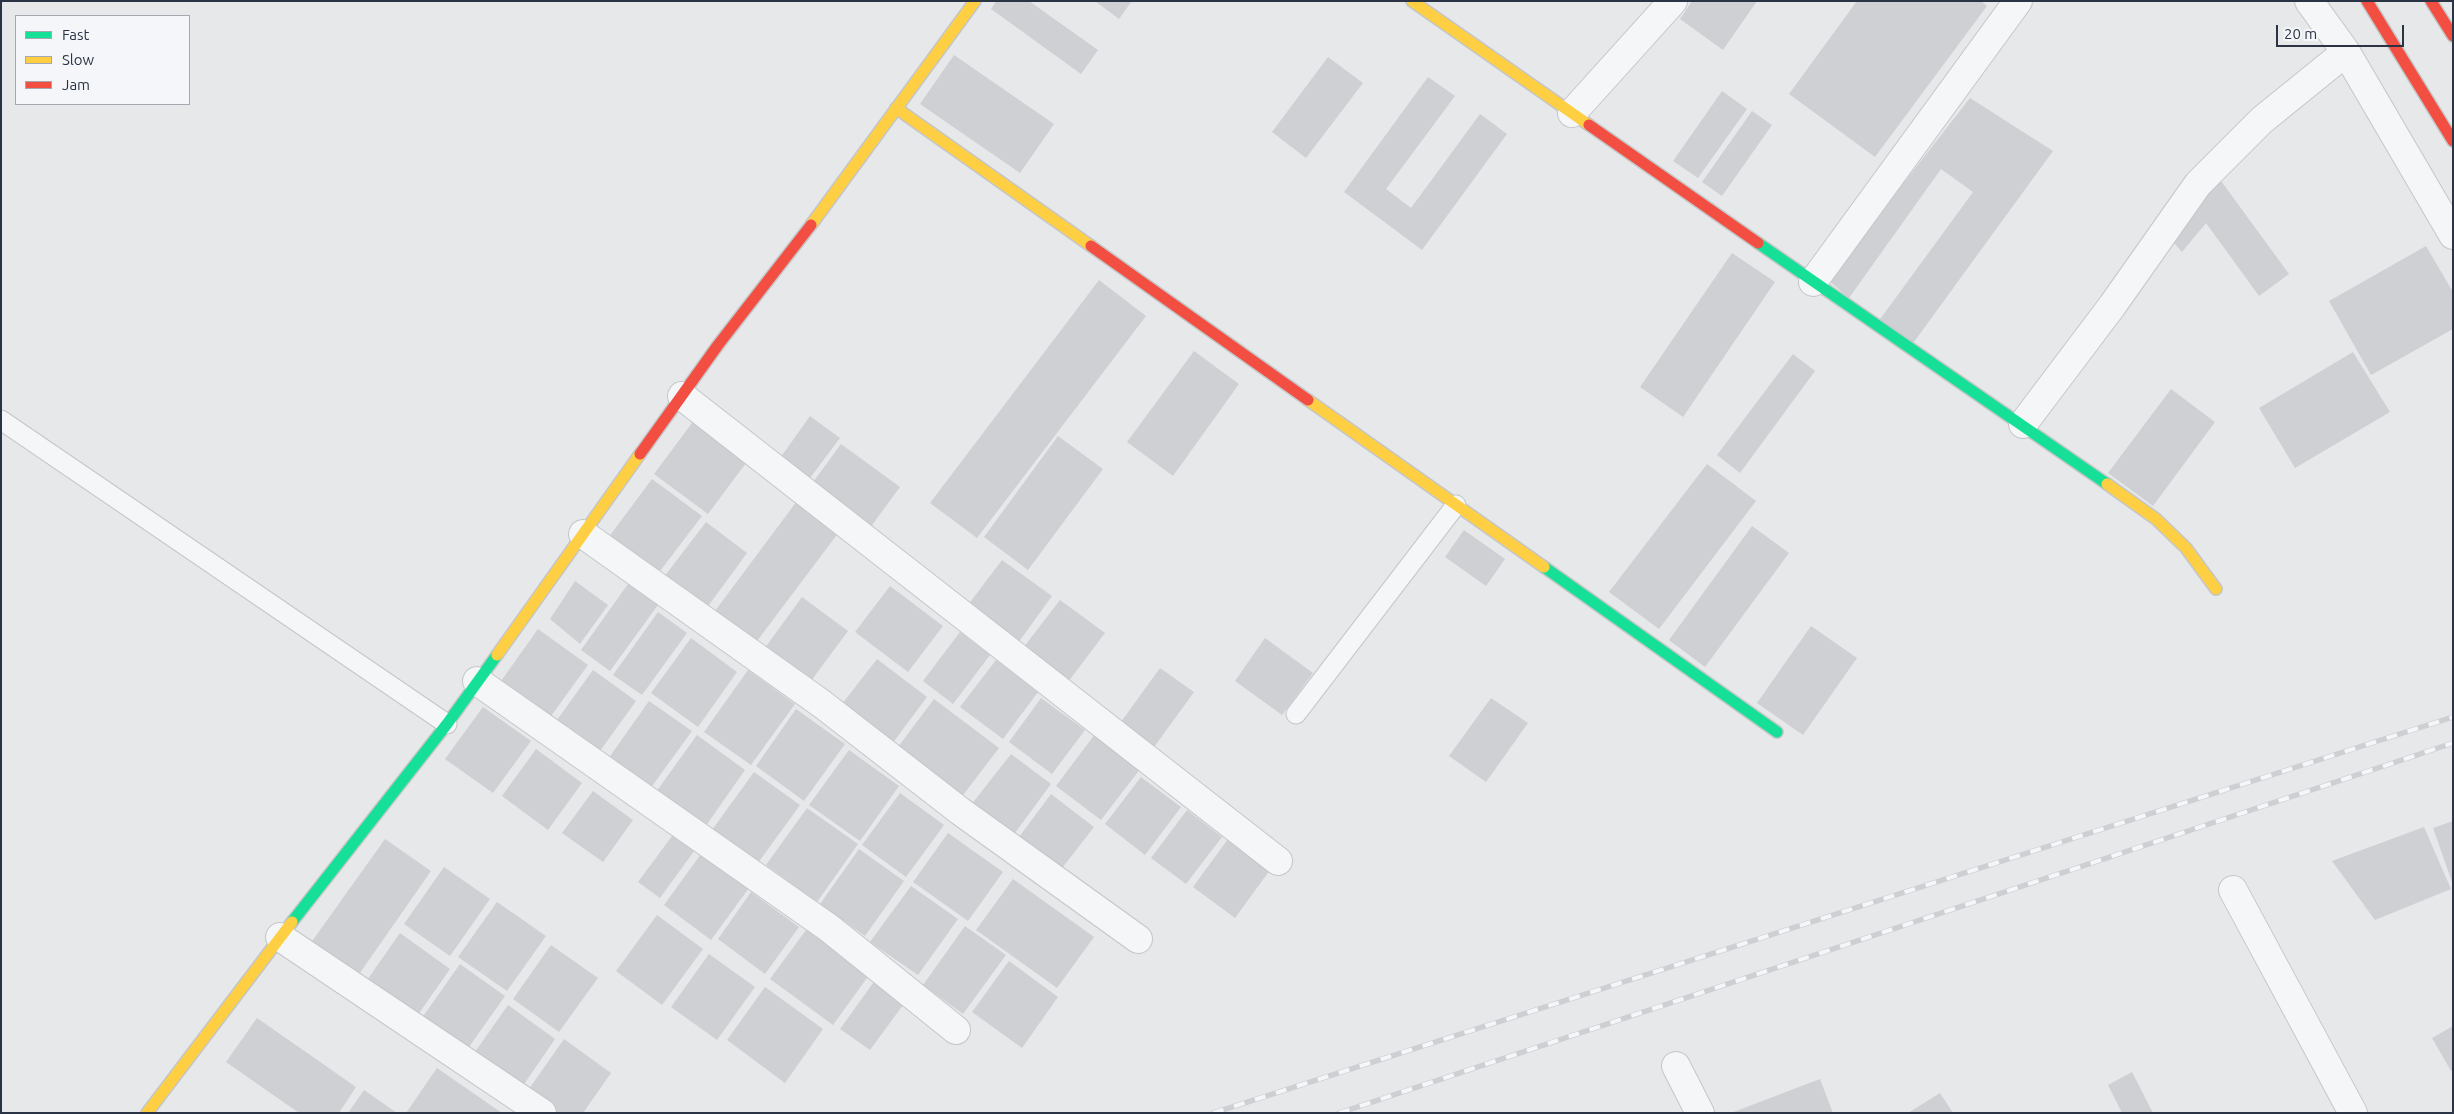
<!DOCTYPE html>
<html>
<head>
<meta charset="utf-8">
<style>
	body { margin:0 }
	#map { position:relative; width:2454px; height:1114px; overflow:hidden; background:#e6e8ea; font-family:Ubuntu,sans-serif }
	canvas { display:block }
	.frame { position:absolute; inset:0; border:2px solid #2b3445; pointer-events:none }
	.legend { position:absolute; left:15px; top:15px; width:175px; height:90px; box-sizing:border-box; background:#f4f6f9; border:1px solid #a4a8b1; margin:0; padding:6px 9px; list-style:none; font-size:15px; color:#2b3445 }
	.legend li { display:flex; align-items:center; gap:10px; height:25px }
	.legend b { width:25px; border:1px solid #a4a8b1 }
	.scale { position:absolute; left:2276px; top:25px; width:128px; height:22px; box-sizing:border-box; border:2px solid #2b3445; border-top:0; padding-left:6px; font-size:15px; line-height:18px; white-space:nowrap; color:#2b3445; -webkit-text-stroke:4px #f4f6f9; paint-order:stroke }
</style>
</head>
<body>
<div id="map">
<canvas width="2454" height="1114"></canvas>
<div class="frame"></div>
<ul class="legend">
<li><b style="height:6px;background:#16e098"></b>Fast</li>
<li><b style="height:6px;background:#ffcf43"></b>Slow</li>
<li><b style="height:6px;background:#f24e42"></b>Jam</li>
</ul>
<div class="scale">20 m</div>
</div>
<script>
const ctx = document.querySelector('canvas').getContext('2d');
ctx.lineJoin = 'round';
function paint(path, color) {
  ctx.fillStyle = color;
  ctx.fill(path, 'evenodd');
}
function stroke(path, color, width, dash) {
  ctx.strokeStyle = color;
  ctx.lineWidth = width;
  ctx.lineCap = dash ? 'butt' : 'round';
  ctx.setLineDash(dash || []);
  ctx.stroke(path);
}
paint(new Path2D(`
	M996,1H1029L1098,50L1081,74L991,9Z
	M1095,1H1132L1119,19Z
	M1692,1H1757L1723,50L1680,19Z
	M1857,1H1981L1987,6L1875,157L1789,94Z
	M954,55L1054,124L1020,173L920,104Z
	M1328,57L1363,83L1306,158L1272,132Z
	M1428,77L1455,96L1386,189L1411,208L1480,114L1507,134L1422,250L1344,192Z
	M1722,91L1747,109L1698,178L1673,161Z
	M1970,98L2053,151L1911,346L1878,322L1973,192L1941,169L1849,298L1828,280Z
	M1752,111L1772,125L1722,196L1702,182Z
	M2216,174L2289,274L2259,296L2206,223L2182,252L2168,236Z
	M2426,246L2453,292V329L2371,375L2329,301Z
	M1732,253L1775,282L1683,417L1640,387Z
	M1099,280L1146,316L977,538L930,503Z
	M1194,351L1239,384L1173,476L1127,442Z
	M2353,352L2390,412L2295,468L2259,408Z
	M1793,354L1815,371L1740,473L1717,455Z
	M2171,389L2215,422L2153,506L2108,473Z
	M810,416L840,438L807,482L778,461Z
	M695,419L749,459L708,514L654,474Z
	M1058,436L1103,469L1028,570L984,537Z
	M841,444L900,487L867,532L808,489Z
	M1707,464L1756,501L1659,629L1609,592Z
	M652,479L702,516L657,575L608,538Z
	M797,501L839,532L754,645L712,615Z
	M706,522L747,553L706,609L664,577Z
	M1752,526L1789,553L1705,667L1669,640Z
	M1464,530L1505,559L1486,586L1445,557Z
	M1002,560L1052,596L1018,643L968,605Z
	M575,581L608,605L580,644L550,619Z
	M628,584L658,605L610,671L581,650Z
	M890,586L943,626L908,672L855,632Z
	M802,597L848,631L805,689L759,656Z
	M1060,600L1105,633L1068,682L1023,648Z
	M658,612L687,633L642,695L613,675Z
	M1811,626L1857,658L1803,735L1757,703Z
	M538,629L588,665L551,716L501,681Z
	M960,632L990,655L953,704L923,681Z
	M691,638L737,672L698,727L651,693Z
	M1265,638L1313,673L1282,715L1235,681Z
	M877,659L927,697L886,752L835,713Z
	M996,660L1038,692L1003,739L960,707Z
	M1160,668L1194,692L1152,750L1118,726Z
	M593,670L636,701L600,751L557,720Z
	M748,670L795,704L751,765L704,732Z
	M1041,698L1085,730L1052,774L1009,742Z
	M1491,698L1528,723L1486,782L1449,756Z
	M934,699L999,748L957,803L892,755Z
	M649,701L692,731L650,789L608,759Z
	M483,707L531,741L493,793L445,759Z
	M796,709L845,744L804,801L756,766Z
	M1098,730L1144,764L1101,820L1056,786Z
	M697,735L745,770L705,827L656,792Z
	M536,749L582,783L548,830L502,796Z
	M849,750L899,786L860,841L809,805Z
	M1011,754L1051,784L1009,841L967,810Z
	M754,772L800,805L758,863L712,830Z
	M1141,777L1181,807L1145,855L1105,824Z
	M593,791L633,820L603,862L562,833Z
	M900,793L944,825L906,877L862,845Z
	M1051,794L1094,827L1056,876L1013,845Z
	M807,808L858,844L817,902L766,865Z
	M1187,810L1222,837L1186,884L1151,858Z
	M2453,821V882H2452L2433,828Z
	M2424,827L2451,889L2375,920L2332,861Z
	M678,828L700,843L660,898L638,882Z
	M948,833L1003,872L968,921L913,882Z
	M385,839L431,871L355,980L308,947Z
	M1228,839L1270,870L1235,918L1193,887Z
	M859,849L904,881L865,936L820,904Z
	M701,854L749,888L711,940L664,905Z
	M444,867L490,899L450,956L404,924Z
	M1013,879L1094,937L1057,988L976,930Z
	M911,886L958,919L918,975L870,942Z
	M751,892L799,927L765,974L718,939Z
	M497,902L546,936L507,991L458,957Z
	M657,915L703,949L662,1005L616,971Z
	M809,926L872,971L833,1025L770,979Z
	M965,926L1006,955L963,1014L923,985Z
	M400,933L450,969L415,1019L365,983Z
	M551,945L598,978L559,1032L513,999Z
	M709,954L755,987L717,1040L671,1007Z
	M1009,961L1058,997L1022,1048L972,1012Z
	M460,964L505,996L464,1054L419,1022Z
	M876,979L906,1001L870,1050L840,1029Z
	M765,987L823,1029L785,1083L727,1040Z
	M508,1005L555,1039L518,1093L470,1059Z
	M257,1018L356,1087L339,1113H299L226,1062Z
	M2453,1026V1070L2451,1071L2432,1038Z
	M564,1039L611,1073L583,1113H547L524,1096Z
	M437,1068L502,1113H406Z
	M2132,1072L2153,1113H2122L2108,1085Z
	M1820,1079L1833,1113H1731Z
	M364,1090L397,1113H348Z
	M1940,1093L1953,1113H1908Z`), '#ced0d3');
const lane = new Path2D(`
	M1,420L447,724
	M1296,714L1456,505`);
const street = new Path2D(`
	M2309,1L2346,52L2453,235
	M1572,113L1673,1
	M1813,282L2018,1
	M682,396L1278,861
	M2023,424L2112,306L2198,184L2262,120L2346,52
	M583,534L822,704L960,811L1138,939
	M477,681L829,928L956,1030
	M2233,890L2353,1113
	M280,937L542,1113
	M1676,1066L1700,1113`);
const fast = new Path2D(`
	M1758,243L2107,484
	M1544,567L1777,732
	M292,922L447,724L497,655`);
const slow = new Path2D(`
	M1412,1L1589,125
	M896,108L1091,246
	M811,225L975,1
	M1308,400L1544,567
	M2107,484L2156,519L2186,548L2216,589
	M497,655L640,454
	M147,1113L292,922`);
const jam = new Path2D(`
	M2367,1L2453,141
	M2431,1L2453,36
	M1589,125L1758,243
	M1091,246L1308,400
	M640,454L718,345L811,225`);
stroke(lane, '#c4c6c8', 21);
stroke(street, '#c4c6c8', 30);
stroke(fast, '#c4c6c8', 14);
stroke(slow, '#c4c6c8', 14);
stroke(jam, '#c4c6c8', 14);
stroke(lane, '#f5f6f7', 19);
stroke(street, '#f5f6f7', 28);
stroke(fast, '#16e098', 11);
stroke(slow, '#ffcf43', 11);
stroke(jam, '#f24e42', 11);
const rail = new Path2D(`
	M1213,1113L2453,717
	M1339,1113L2453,743`);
stroke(rail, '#cecfd2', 5.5);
stroke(rail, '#f4f6f9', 4, [11]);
</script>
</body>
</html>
